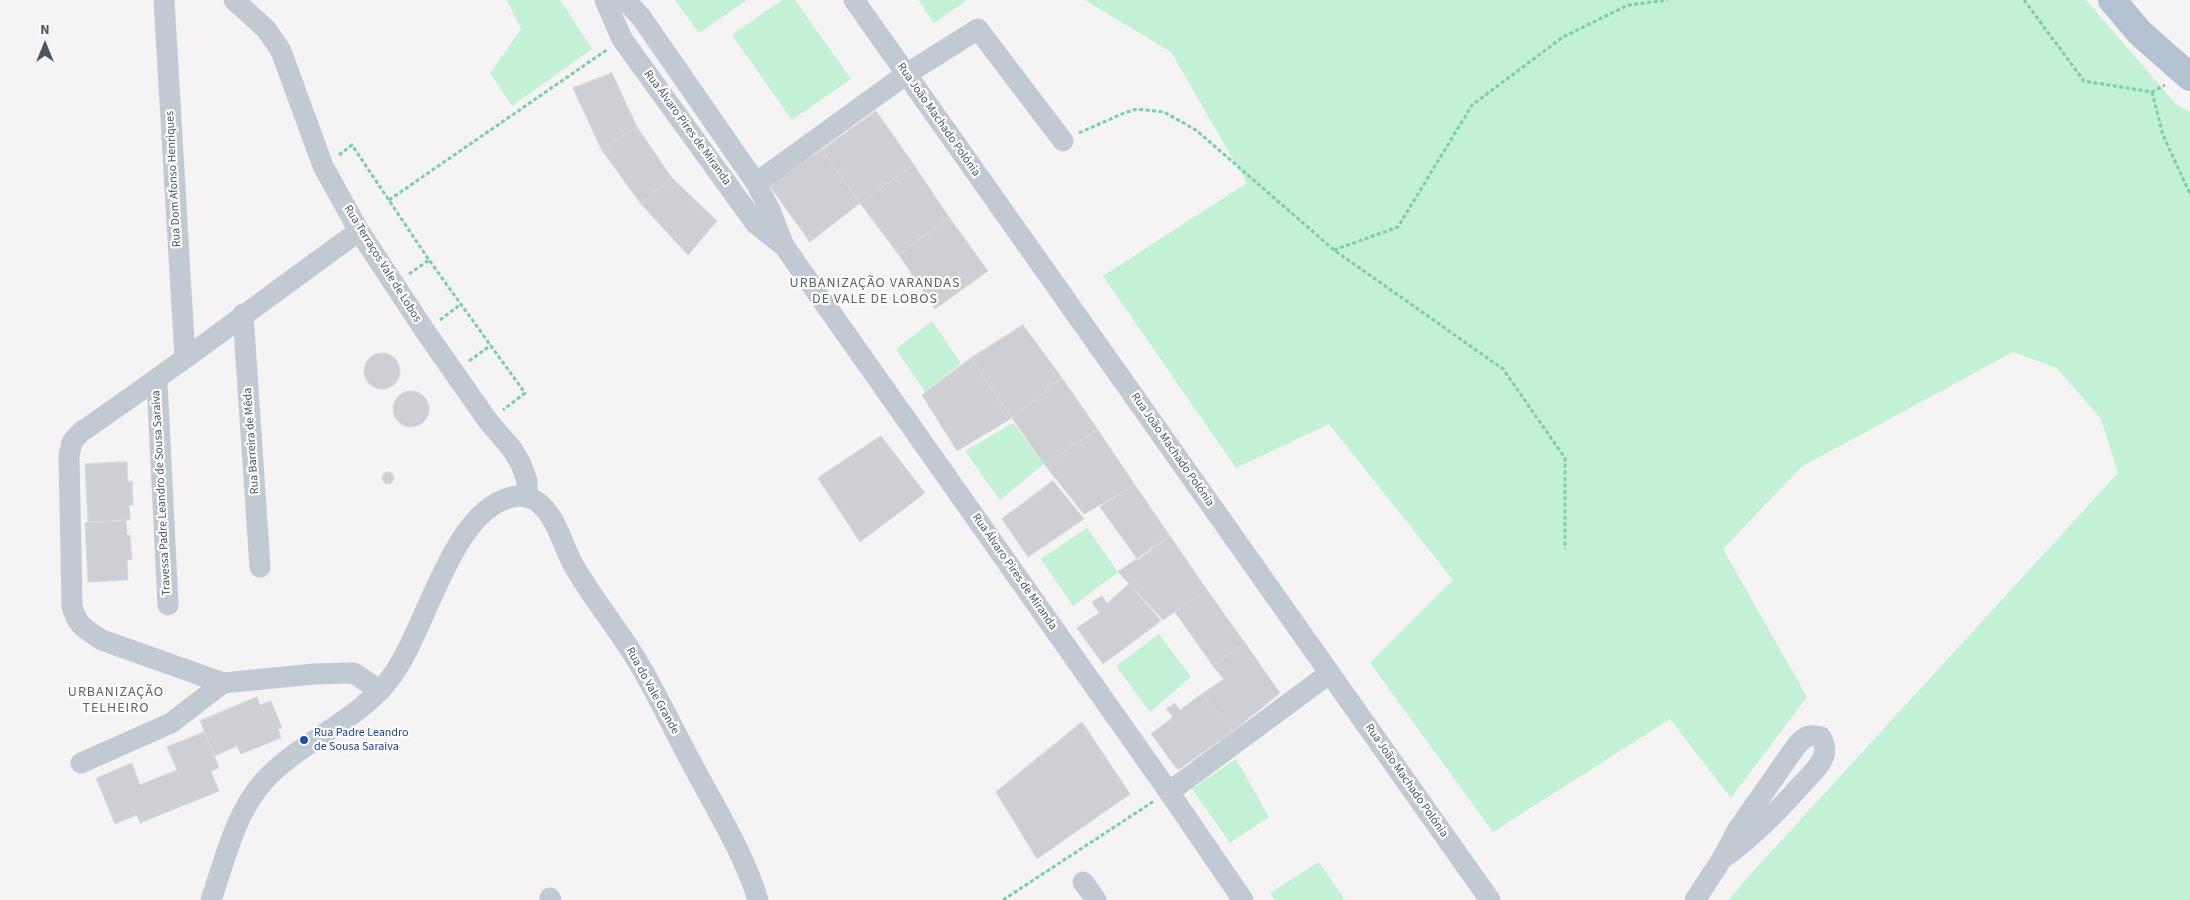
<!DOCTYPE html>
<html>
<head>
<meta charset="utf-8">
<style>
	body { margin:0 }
	#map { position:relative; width:2190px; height:900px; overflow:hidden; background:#f5f3f3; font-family:"Source Sans 3",sans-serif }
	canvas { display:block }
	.north { position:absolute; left:20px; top:20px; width:50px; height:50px; -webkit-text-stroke:4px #fff; paint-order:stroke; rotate:0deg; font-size:14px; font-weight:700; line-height:20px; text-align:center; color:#4a5661 }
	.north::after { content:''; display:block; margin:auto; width:18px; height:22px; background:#4a5661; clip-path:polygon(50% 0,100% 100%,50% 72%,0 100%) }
</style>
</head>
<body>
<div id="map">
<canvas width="2190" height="900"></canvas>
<div class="north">N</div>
</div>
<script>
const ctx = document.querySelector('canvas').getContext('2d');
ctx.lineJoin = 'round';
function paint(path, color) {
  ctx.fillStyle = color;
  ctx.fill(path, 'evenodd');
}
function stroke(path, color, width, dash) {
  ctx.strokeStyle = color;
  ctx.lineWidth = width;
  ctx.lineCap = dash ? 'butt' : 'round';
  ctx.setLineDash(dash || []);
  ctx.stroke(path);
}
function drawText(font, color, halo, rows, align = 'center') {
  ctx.font = font + ' "Source Sans 3",sans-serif';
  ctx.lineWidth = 4.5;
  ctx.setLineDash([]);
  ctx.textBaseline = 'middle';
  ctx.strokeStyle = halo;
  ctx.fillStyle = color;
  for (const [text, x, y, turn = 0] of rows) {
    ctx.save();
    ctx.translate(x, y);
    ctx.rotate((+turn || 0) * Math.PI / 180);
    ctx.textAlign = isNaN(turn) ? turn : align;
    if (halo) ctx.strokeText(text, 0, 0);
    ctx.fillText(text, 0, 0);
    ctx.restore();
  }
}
paint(new Path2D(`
	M507,0H560L592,49L512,106L490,73L521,29Z
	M675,0H747L699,33Z
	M782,0H795L851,79L792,120L732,35Z
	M918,0H967L934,23Z
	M1085,0H2086L2176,104L2190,112V900H1729L1746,879L2118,473L2101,419L2057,368L2013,352L1801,467L1723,549L1807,697L1731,798L1670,719L1493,832L1370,663L1453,580L1329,424L1236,468L1103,276L1247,183L1171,52Z
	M932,321L961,363L925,392L896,349Z
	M1013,423L1044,464L1000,500L965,451Z
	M1087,528L1118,572L1073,606L1041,559Z
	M1159,634L1191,677L1150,712L1116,666Z
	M1236,759L1269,817L1230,843L1192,789Z
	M1319,862L1345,900H1275L1270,893Z`), '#c3f1d5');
const building = new Path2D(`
	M612,73L637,127L601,149L573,88Z
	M876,111L914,165L860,203L822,150Z
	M637,127L672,178L641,204L601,149Z
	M822,150L860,203L810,242L769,185Z
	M914,165L949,217L899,255L860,203Z
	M672,178L717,221L688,255L641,204Z
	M949,217L988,271L935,309L899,255Z
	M1023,325L1062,378L1012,418L971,358Z
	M364 371a18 18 0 1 1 36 0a18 18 0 1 1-36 0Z
	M971,358L1012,418L957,451L922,395Z
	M1062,378L1098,430L1044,464L1012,418Z
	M393 409a18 18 0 1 1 36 0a18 18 0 1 1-36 0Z
	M1098,430L1135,485L1084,514L1044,464Z
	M881,436L925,493L860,542L818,478Z
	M127,462L128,482L132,481L133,505H129L130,520L88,522L85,464Z
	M382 478a6 6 0 1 1 12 0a6 6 0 1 1-12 0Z
	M1053,481L1084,519L1028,557L1002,519Z
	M1135,485L1170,536L1138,560L1100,507Z
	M126,521L127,535H130L132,560H127L128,580L88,582L85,523Z
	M1170,536L1207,590L1163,620L1118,572Z
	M1129,584L1161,621L1103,664L1077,628L1099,613L1092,602L1102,596L1107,603Z
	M1207,590L1245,643L1213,666L1175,612Z
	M1245,643L1280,693L1233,731L1202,694L1224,679L1213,666Z
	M1202,694L1233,731L1178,770L1151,734L1173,717L1166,709L1175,703L1180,710Z
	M257,697L260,705L271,701L282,728L278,729L281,738L241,754L237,746L214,756L200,721Z
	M1082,722L1130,794L1037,859L996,792Z
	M205,732L219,768L211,771L219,791L140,823L137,815L115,824L96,778L132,763L140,785L177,770L167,747Z`);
paint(building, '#cdcfd5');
stroke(building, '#d7d9de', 1);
stroke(new Path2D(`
	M2024,0L2084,81L2152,92L2165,85
	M2152,92L2163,135L2190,194
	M1079,133L1124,113L1137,109L1164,112L1196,130L1334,250L1503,369L1565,458V549
	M339,155L352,145L429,260L525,393L503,410
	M389,200L608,49
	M1334,250L1398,227L1472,105L1563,37L1628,5L1668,0
	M409,274L429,260
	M440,320L461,304
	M469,361L491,345
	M1003,900L1154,801`), '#7ad0a6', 3, [4, 2.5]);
stroke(new Path2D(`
	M164,0L185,358
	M234,0L266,29L281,51L323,166L359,231L425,331L488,421L512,449L521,464L527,481V496
	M605,0L622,39L756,224L784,246
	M625,0L641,17L756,183L770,210L784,246L1169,792L1243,900
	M854,0L1490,900
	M756,183L905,75L978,29L1063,141
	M243,314L260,567
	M157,381L168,605
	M223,683L102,640C85,629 77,626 72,606L69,456L72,442L81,432C175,368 266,298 359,231
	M81,763L171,723L223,683L314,674L354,673L380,691
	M1169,792L1330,673
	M1083,882L1096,900
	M550,898L551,900
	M211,900C225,860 235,813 264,781C299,742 355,723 389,680C425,634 448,522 503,500C515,494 530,495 540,504C558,520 562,545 574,566C591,596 614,624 633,654C654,687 671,725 690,760C714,806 743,851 758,900
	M1695,900L1722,859L1738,829L1797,745C1805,736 1809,734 1821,737C1824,744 1826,748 1824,755C1821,766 1810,775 1803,783C1778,811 1753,837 1722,859`), '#c1cad2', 21);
stroke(new Path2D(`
	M2112,0L2140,33L2190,77`), '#b3c2d1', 28);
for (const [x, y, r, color] of [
	[304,740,5,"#1a4fb4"]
]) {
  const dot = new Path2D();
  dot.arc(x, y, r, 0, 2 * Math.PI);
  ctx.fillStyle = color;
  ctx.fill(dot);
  stroke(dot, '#fff', 2);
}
drawText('12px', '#4a5661', '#fff', [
	["Rua João Machado Polónia",938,120,55],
	["Rua Álvaro Pires de Miranda",687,128,54],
	["Rua Dom Afonso Henriques",174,179,-93],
	["Rua Terraços Vale de Lobos",382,264,58],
	["Rua Barreira de Mêda",252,441,-94],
	["Rua João Machado Polónia",1172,450,55],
	["Travessa Padre Leandro de Sousa Saraiva",162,493,-93],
	["Rua Álvaro Pires de Miranda",1014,572,55],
	["Rua do Vale Grande",652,691,61],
	["Rua João Machado Polónia",1406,781,55]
]);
drawText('12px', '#164399', '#fff', [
	["Rua Padre Leandro",314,733],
	["de Sousa Saraiva",314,747]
], 'left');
ctx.letterSpacing = '1px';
drawText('14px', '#5f6368', '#fff', [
	["URBANIZAÇÃO VARANDAS",875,284],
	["DE VALE DE LOBOS",875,300],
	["URBANIZAÇÃO",116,693],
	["TELHEIRO",116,709]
]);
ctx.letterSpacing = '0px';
</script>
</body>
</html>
